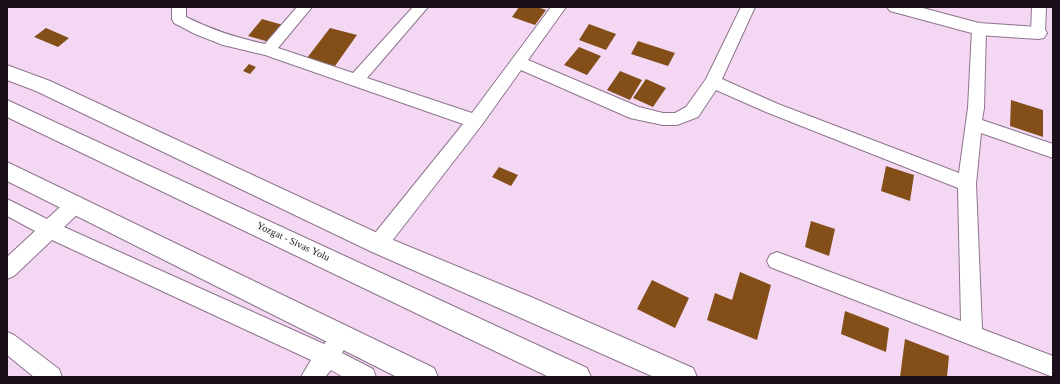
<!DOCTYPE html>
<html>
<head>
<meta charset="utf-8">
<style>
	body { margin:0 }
	#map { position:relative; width:1060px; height:384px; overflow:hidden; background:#f4d8f3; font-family:"Times New Roman",serif }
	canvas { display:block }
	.frame { position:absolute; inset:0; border:8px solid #1a101a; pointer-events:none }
</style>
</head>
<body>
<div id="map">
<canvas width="1060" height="384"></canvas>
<div class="frame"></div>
</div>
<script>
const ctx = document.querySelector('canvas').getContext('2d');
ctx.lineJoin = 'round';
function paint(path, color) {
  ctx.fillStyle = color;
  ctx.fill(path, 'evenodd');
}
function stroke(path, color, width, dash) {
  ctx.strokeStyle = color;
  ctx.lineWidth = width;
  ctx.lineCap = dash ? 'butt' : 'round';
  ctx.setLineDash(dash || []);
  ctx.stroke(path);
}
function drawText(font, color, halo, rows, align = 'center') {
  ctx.font = font + ' "Times New Roman",serif';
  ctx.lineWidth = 4;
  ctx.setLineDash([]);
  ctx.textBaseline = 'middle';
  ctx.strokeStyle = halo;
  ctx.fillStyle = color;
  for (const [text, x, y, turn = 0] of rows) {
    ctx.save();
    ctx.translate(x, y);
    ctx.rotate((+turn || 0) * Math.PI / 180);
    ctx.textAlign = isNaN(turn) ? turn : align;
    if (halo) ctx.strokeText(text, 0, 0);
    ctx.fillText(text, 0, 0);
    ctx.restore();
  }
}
paint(new Path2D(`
	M519,7H537L546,10L535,25L512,17Z
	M262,19L283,25L269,42L248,36Z
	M589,24L616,34L606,50L579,40Z
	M46,28L69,38L58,47L34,37Z
	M330,28L357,35L335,66L307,58Z
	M638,41L675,53L668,66L631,54Z
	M579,47L601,56L587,75L564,65Z
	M249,64L256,67L250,74L243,71Z
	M620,71L642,80L630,100L607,90Z
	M646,79L666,88L653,107L633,98Z
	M1011,100L1043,110V137L1010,126Z
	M886,166L914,175L910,201L881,191Z
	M499,167L518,175L511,186L492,177Z
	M811,221L835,229L829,256L805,247Z
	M740,272L771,285L757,340L707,320L715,293L732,300Z
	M652,280L689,298L675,328L637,309Z
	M845,311L889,328L886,352L841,334Z
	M905,339L949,356L947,377H900Z`), '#834e18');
const minor = new Path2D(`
	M172,7H186V17C212,30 237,38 265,44L297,7H312L278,48L353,73L413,7H428L367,78L472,113L551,7H566L528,60L639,107L663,113H675L686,107L706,79L741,7H755L722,79L778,104L959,173L968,108L972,29L974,25L979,24L984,25L986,29L984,108L982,120L1053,144V158L981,133L976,184L982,329L1053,356V377L770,267L767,261L770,255L777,252L961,321L958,188L766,112L716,90L698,117L677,125H663L630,118L521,70L481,126L385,250L378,253L371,250L368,244L371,238L463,124L265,55L223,45L195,34L174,23L172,19Z
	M1032,7H1046L1045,33L1043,37L1038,38L1033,37L1031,33Z
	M76,196L82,198L85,204L82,210L64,227L324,344L327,341L334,338L341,341L345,348L342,353L373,369L376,377H343L331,370L325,377H301L311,360L52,240L14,276L7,279V257L35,231L7,216V199L47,219L70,198Z
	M7,332L14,335L59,369L62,377H34L7,355Z`);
const tertiary = new Path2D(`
	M7,65L50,81L386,237L531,297L693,368L697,377H654L370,251L36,91L7,80Z`);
const secondary = new Path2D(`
	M887,7H919L979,23L1038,27L1044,28L1047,33L1044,38L1038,39L979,35L890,11Z`);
const trunk = new Path2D(`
	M7,100L587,368L591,377H549L7,117Z
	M7,162L434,368L438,377H397L7,181Z`);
stroke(minor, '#8d748d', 2);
stroke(tertiary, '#8d748d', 2);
stroke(secondary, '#8d748d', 2);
stroke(trunk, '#8d748d', 2);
paint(minor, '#fff');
paint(tertiary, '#fff');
paint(secondary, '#fff');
paint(trunk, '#fff');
drawText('10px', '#1a101a', '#fff', [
	["Yozgat - Sivas Yolu",293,242,25]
]);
</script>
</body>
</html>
